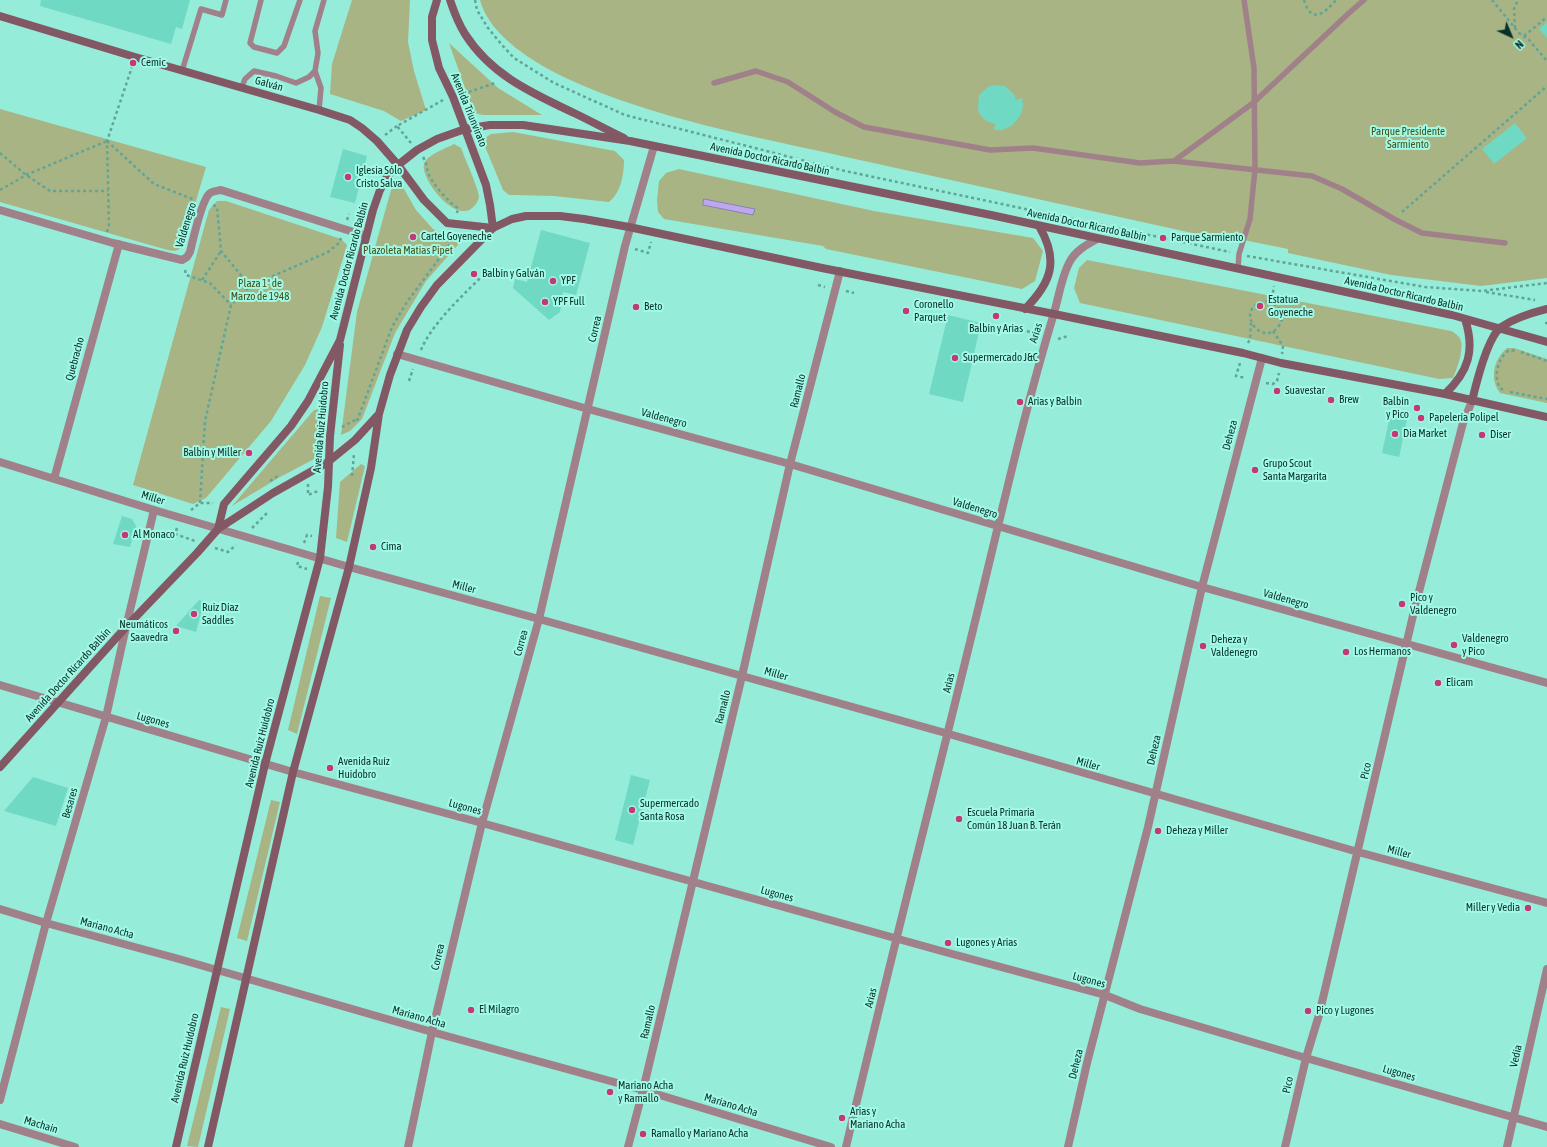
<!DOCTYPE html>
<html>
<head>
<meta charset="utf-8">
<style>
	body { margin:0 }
	#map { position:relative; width:1547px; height:1147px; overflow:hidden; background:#95ecd9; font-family:"Asap Condensed",sans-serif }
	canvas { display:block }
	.north { position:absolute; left:1491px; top:16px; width:40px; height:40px; -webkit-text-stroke:3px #a2fae6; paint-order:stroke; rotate:136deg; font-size:11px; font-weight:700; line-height:16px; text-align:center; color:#093029 }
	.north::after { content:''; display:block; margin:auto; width:14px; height:18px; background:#093029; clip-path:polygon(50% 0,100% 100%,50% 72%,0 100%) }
</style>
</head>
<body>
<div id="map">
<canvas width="1547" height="1147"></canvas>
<div class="north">N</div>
</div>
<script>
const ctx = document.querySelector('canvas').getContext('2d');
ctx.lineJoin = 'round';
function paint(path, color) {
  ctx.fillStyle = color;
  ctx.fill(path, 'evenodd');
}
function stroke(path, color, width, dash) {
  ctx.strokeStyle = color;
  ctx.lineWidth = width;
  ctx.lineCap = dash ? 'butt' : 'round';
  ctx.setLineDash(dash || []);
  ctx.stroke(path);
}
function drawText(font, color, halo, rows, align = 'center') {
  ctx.font = font + ' "Asap Condensed",sans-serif';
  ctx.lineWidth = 4;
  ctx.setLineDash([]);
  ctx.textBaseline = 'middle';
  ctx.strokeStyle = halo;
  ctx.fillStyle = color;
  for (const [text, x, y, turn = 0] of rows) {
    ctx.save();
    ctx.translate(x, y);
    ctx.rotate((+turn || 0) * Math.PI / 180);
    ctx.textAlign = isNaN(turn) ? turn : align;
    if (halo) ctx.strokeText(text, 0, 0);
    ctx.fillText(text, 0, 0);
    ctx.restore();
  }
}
paint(new Path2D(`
	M352,0H410L408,42L414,71L426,110L401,121L384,111L330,94L332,64Z
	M480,0H1547V278L1481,286L1391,275L1288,253V249L1219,235L1206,236C1086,210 966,183 846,157C753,136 655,119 568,79C536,64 489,36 480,0Z
	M449,43L498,88L542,115H483L474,113Z
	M0,109L206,167L183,245C178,253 173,251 164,249L0,202Z
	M513,132L615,151L624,160C624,174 621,193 609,202L554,196L515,195H509L503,190L484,144L485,138L491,134Z
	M454,144L461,148C464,156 479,190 479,197C478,202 475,206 471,209C452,221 420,177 424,164C428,154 445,149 454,144Z
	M679,169L874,211L1033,238L1043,251L1035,281L1022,289L826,249L823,246L664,219L658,212L657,200L659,181L666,173Z
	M398,185L404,189L416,210L433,229L448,236L460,232L465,233L464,238L426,281L395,333L362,419L350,431L341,435L357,312L391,190Z
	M217,201H226L341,239L347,245L322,327L305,365L271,421L206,498L193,504L133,485L209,210Z
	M1087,260L1451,331C1454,332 1457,335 1459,337C1466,345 1457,369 1453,378L1439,379L1080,303L1074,288L1079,268Z
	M1507,348H1514L1547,359V403L1500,393C1489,378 1494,359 1507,348Z
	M321,409L318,457L280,477L232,506L314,410Z
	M361,464L365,466L347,542L336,538L340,482Z
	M320,596L331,598L297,734L288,730Z
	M271,800L280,802L247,941L237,938Z
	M221,1007L230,1009L198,1147L187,1146Z`), '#a8b484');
const water = new Path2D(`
	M704,199L755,209L753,215L703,205Z`);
paint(water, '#bea7ef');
stroke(water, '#8883b4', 1);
paint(new Path2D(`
	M41,0H190L182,29L176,27L171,44L40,6Z
	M1547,22V38L1539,29Z
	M993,85L1005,86L1014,94L1016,100L1022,98L1023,106L1021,114L1017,120L1011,126L1003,130H994L995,124L988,122L983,118L979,113L978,107L979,95L988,87Z
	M1515,123L1527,138L1494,164L1482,149Z
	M343,149L367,156L355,203L330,197Z
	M541,230L590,243L576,295L563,292L560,312L549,320L513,288L515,279L527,282Z
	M948,315L981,323L963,402L929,394Z
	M1391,411L1408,415L1399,457L1382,453Z
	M122,516L132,519L136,526L130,547L113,544Z
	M199,600L204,602L196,632L176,626Z
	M631,775L650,780L633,845L615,840Z
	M33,777L68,788L56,826L4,811Z`), '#6fd9c4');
stroke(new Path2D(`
	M475,0L477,10L488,28L502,45L514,58L554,83L625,115L845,171L1230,252
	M1304,0C1311,25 1325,13 1336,0
	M1492,0L1519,33L1529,40L1547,61
	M1515,28L1514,9L1518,0
	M1524,36L1547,17
	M463,94L495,83
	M385,135L397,126
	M107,141L154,184L195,200
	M411,143L397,126L443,100
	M0,153L26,175L50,191H108
	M423,157C428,165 426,168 429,175C433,184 449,203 458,208L457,213
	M0,190L26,175L107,141
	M213,205L217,207L221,251L250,286
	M1402,212L1547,86
	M347,220L349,214
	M107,232L109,225L107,141L132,67
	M635,249L648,253L651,242
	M1247,256L1425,287L1482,291L1547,283
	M185,270L186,275L210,283L231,305
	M202,280L221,251
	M818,285L825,287
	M846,291L854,293
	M1486,292L1535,300
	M1268,301C1279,305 1287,316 1278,327C1260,349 1231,305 1268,301L1273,292L1274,286
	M1545,323H1547
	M1027,331L1038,335
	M1273,331L1283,346L1282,354
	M1058,339L1068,336
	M1248,343L1250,339L1251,323
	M421,350C433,321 467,292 489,269
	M1521,352L1547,361
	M1240,363L1236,376L1246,378
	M409,381L413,369
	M1266,383L1273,384L1277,381L1279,373
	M1503,390C1491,382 1498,355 1510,350L1517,351
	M1510,392L1547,399
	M357,421L392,327L407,302L450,244L453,234
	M342,427L357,419
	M315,456L316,447L318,445
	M352,476L354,454
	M270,481L279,475
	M308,484V495L318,491
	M200,503L205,421L231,305L250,286L328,252L339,243L341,238
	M191,510L200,503H213
	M177,528L175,534L195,541
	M252,528L267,513
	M304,543L307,535L312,536
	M215,548L228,552L236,545
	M298,562L297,566L307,569`), '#60a597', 2.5, [3, 3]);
stroke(new Path2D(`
	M261,0L250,43L254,47L277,53L284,46L300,0
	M182,71L201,9L222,15L226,0
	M714,83L756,71L788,82L835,112L864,127L990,150L1033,148L1140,163L1174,161L1312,176L1342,189L1394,219L1422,233L1505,243
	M242,87L245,79L254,71L276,76L296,83L309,77L315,71
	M319,110L321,88L315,71L318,53L315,31L324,0
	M1174,161L1253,103L1349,13L1364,0
	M1238,268L1239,254L1250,219L1255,169L1254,68L1244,0`), '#a0818a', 5.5);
stroke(new Path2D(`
	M0,210L113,243L182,260L187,257L190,252C193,240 201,202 209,194C212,191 217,191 221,190L366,236
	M397,354L588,409L790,464L1202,587L1547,683
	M0,462L154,510L349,567L539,619L949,734L1358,852L1547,903
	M54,479L119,244
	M0,685L293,772L482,823L945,952L1105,995L1140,1009L1306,1058L1547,1127
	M0,909L46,923L179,959L432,1032L643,1090L831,1147
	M0,1100L46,923L106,717L126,627L154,510
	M0,1124L75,1147
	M408,1147L432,1032L482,823L539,619L625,246L654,146
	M628,1147L643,1090L742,676L790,464L840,271
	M846,1147C891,955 941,764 987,572C1008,485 1028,399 1054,313C1059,296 1061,279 1069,263C1075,251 1086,245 1097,239
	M1068,1147L1087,1063L1148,827L1202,587L1262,358
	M1285,1147L1306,1058L1319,1015L1415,607L1463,423L1472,401
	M1507,1147L1547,969`), '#a0818a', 8);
stroke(new Path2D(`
	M437,0L432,17V40L439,68L453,97L486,185L490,205L493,228
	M450,0C454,12 458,23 465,34C491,75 532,93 574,113C591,121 607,130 624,138
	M0,16L135,57L319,110L350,120L362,128L377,141L398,165L424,200L447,223L493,228
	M1025,309C1052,282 1059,260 1039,226
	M1445,394C1469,371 1475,350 1465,319
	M1472,401C1476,384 1487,338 1501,327C1515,318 1531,313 1547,309
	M218,529L224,504L291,426L308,401L340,340L373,210L380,190L387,177L398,165L417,150L437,139L465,129L490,125H523L630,141L991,215L1452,315L1547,342
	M0,767L126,627L197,553L218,529L273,493L328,462L355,440L378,415
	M176,1147L265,764L320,558L328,487L330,436L340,345
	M208,1147L293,772L349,567L371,468L379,414L390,375L407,330L421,307L437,285L493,228L512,219L526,216H560L584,219L629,227L822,268L1054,314L1243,353L1281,363L1445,394L1547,417`), '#835865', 8);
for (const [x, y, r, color] of [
	[133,63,4,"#c23973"],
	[348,177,4,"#c23973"],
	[413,237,4,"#c23973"],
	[1163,238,4,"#c23973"],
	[474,274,4,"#c23973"],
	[553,281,4,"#c23973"],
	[545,302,4,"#c23973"],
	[1260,306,4,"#c23973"],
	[636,307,4,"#c23973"],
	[906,311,4,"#c23973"],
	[996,316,4,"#c23973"],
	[955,358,4,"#c23973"],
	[1277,391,4,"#c23973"],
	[1331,400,4,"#c23973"],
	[1020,402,4,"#c23973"],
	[1417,408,4,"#c23973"],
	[1421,418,4,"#c23973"],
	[1395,434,4,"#c23973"],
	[1482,435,4,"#c23973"],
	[249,453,4,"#c23973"],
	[1255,470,4,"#c23973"],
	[125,535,4,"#c23973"],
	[373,547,4,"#c23973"],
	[1402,604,4,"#c23973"],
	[194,614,4,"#c23973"],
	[176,631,4,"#c23973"],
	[1454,645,4,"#c23973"],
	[1203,646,4,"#c23973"],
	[1346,652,4,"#c23973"],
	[1438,683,4,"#c23973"],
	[330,768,4,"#c23973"],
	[632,810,4,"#c23973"],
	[959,819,4,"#c23973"],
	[1158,831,4,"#c23973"],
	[1528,908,4,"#c23973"],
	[948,943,4,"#c23973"],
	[471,1010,4,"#c23973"],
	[1308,1011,4,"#c23973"],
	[610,1092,4,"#c23973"],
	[842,1118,4,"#c23973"],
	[643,1134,4,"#c23973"]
]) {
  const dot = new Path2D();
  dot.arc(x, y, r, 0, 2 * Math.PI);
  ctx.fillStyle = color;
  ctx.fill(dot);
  stroke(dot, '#a2fae6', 1.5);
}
drawText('11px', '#093029', '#a2fae6', [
	["Cemic",141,63],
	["Iglesia Sólo",356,171],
	["Cristo Salva",356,184],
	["Cartel Goyeneche",421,237],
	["Parque Sarmiento",1171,238],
	["Balbín y Galván",482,274],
	["YPF",561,281],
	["Estatua",1268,300],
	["Goyeneche",1268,313],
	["YPF Full",553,302],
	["Coronello",914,305],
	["Parquet",914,318],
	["Beto",644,307],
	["Balbín y Arias",996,329,"center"],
	["Supermercado J&C",963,358],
	["Suavestar",1285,391],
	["Brew",1339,400],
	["Arias y Balbín",1028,402],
	["Balbín",1409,402,"right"],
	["y Pico",1409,415,"right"],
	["Papelería Polipel",1429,418],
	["Dia Market",1403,434],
	["Diser",1490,435],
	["Balbín y Miller",241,453,"right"],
	["Grupo Scout",1263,464],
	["Santa Margarita",1263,477],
	["Al Monaco",133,535],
	["Cima",381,547],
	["Pico y",1410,598],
	["Valdenegro",1410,611],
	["Ruiz Díaz",202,608],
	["Saddles",202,621],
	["Neumáticos",168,625,"right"],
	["Saavedra",168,638,"right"],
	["Valdenegro",1462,639],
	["y Pico",1462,652],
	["Deheza y",1211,640],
	["Valdenegro",1211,653],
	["Los Hermanos",1354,652],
	["Elicam",1446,683],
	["Avenida Ruíz",338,762],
	["Huidobro",338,775],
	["Supermercado",640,804],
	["Santa Rosa",640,817],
	["Escuela Primaria",967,813],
	["Común 18 Juan B. Terán",967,826],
	["Deheza y Miller",1166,831],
	["Miller y Vedia",1520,908,"right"],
	["Lugones y Arias",956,943],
	["El Milagro",479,1010],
	["Pico y Lugones",1316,1011],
	["Mariano Acha",618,1086],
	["y Ramallo",618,1099],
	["Arias y",850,1112],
	["Mariano Acha",850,1125],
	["Ramallo y Mariano Acha",651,1134]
], 'left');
drawText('11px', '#093029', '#a2fae6', [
	["Galván",269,84,16],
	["Avenida Triunvirato",469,110,68],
	["Avenida Doctor Ricardo Balbín",770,159,12],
	["Valdenegro",186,225,-73],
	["Avenida Doctor Ricardo Balbín",1087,225,12],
	["Avenida Doctor Ricardo Balbín",349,261,-75],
	["Avenida Doctor Ricardo Balbín",1404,294,13],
	["Correa",595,329,-77],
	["Arias",1036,333,-73],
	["Quebracho",75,359,-75],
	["Ramallo",798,391,-76],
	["Valdenegro",664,418,15],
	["Avenida Ruiz Huidobro",321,427,-85],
	["Deheza",1230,435,-75],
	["Miller",153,498,17],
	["Valdenegro",975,508,17],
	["Miller",464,587,15],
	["Valdenegro",1286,599,16],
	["Correa",521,643,-74],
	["Miller",776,674,16],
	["Avenida Doctor Ricardo Balbín",68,675,-48],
	["Arias",949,683,-77],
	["Ramallo",723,707,-76],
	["Lugones",153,720,16],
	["Avenida Ruiz Huidobro",260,743,-76],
	["Deheza",1154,750,-77],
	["Miller",1088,764,16],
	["Pico",1366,771,-77],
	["Besares",70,803,-74],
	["Lugones",465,807,15],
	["Miller",1399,852,15],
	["Lugones",777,894,15],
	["Mariano Acha",107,928,15],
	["Correa",438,957,-77],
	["Lugones",1089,980,15],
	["Arias",871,998,-76],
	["Mariano Acha",419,1017,16],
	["Ramallo",648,1022,-77],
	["Vedia",1516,1056,-77],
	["Avenida Ruiz Huidobro",185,1058,-77],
	["Deheza",1076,1064,-76],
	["Lugones",1399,1073,16],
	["Pico",1288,1085,-77],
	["Mariano Acha",731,1105,17],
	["Machain",41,1125,17]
]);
drawText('11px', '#465018', '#a2fae6', [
	["Parque Presidente",1408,132],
	["Sarmiento",1408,145],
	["Plazoleta Matías Pipet",408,251],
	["Plaza 1º de",260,284],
	["Marzo de 1948",260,297]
]);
</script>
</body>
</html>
